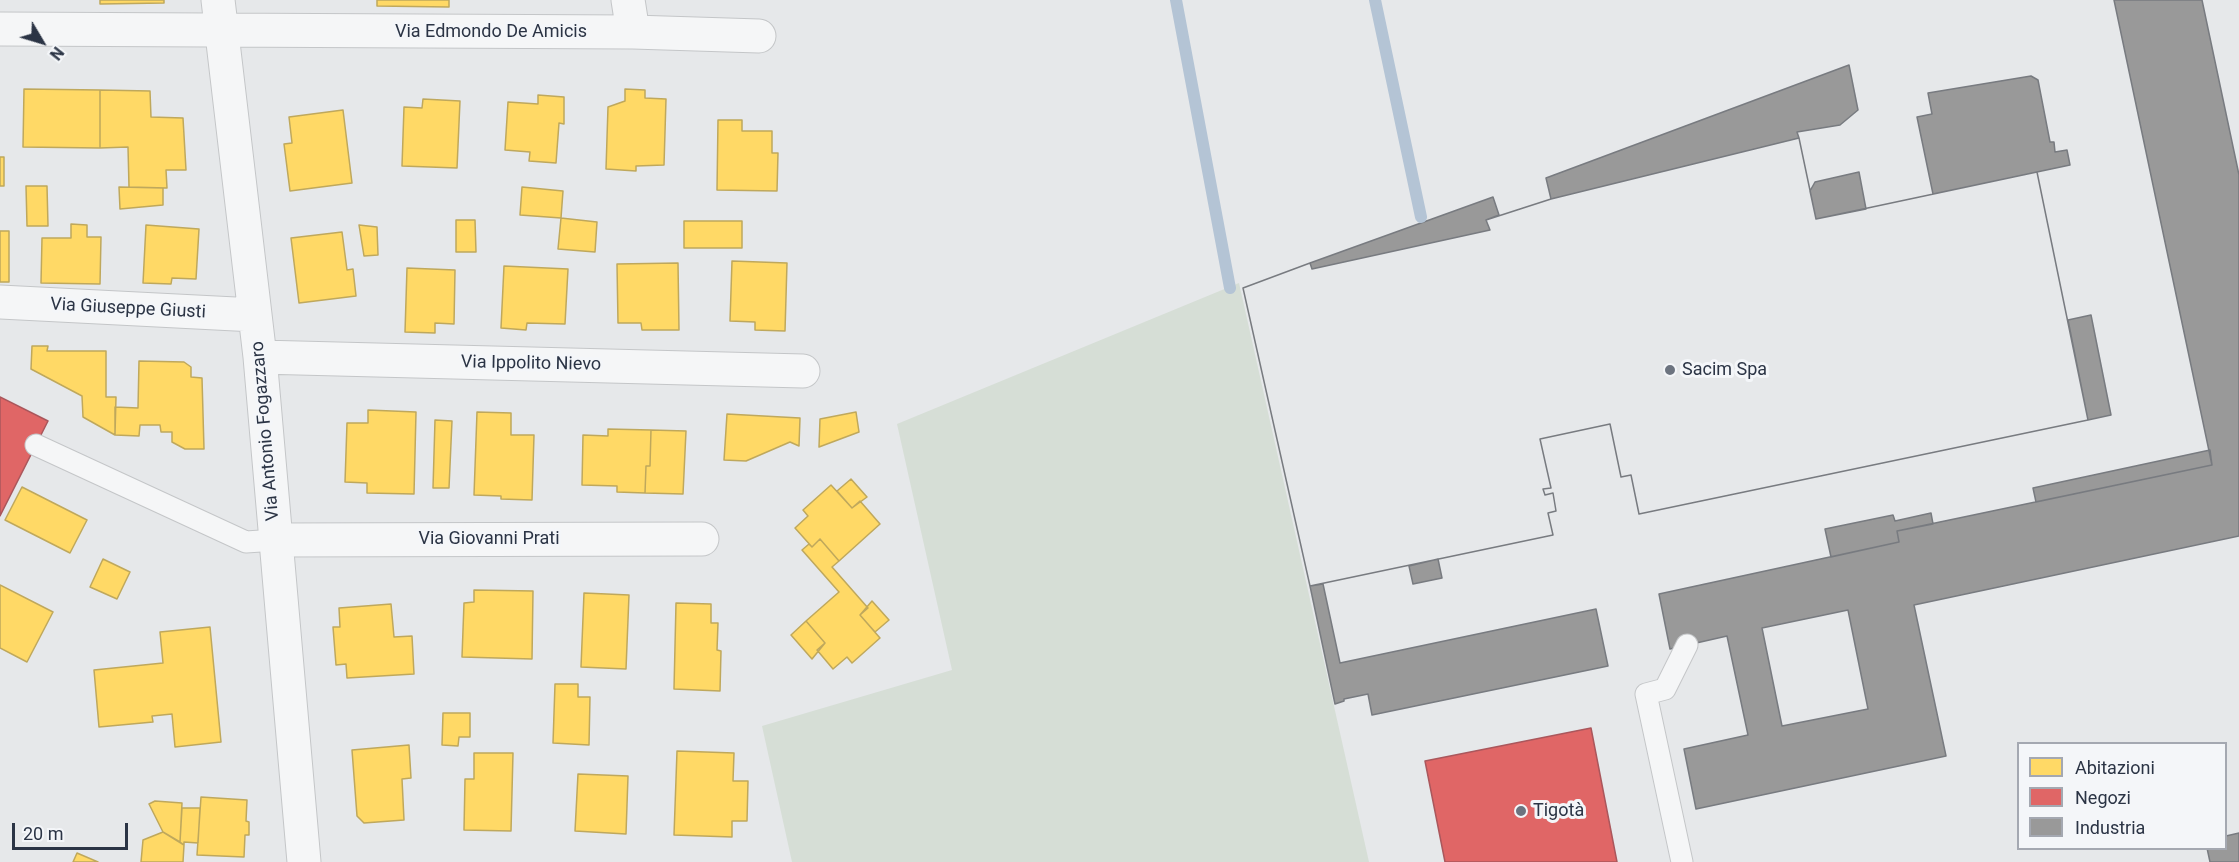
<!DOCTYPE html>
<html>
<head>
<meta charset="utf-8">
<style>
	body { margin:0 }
	#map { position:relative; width:2239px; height:862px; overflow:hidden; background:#e6e8ea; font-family:Roboto,sans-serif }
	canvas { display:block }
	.legend { position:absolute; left:2017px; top:742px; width:210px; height:108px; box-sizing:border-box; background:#f4f6f9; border:2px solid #a4a8b1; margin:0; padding:8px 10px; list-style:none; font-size:18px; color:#2b3445 }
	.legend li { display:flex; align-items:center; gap:12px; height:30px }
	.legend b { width:30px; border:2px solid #a4a8b1 }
	.north { position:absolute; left:12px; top:12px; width:60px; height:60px; -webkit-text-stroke:4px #f4f6f9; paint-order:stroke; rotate:128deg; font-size:16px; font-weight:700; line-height:24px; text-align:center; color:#2b3445 }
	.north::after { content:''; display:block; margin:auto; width:21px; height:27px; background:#2b3445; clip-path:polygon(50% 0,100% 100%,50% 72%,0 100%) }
	.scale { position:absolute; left:12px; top:823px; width:116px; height:27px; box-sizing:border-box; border:3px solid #2b3445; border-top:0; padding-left:8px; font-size:18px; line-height:21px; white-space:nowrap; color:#2b3445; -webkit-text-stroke:4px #f4f6f9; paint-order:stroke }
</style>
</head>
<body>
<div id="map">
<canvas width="2239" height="862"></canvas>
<ul class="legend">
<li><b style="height:16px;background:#ffd966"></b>Abitazioni</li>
<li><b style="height:16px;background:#e06666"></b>Negozi</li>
<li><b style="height:16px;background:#999"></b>Industria</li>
</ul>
<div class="north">N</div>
<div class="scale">20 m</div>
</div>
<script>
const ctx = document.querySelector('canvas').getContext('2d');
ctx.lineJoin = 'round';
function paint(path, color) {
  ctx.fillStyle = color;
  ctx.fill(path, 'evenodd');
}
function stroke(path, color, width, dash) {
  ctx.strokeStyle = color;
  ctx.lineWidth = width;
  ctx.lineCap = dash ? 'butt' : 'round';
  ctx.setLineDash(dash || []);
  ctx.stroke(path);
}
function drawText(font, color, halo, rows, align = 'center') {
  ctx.font = font + ' Roboto,sans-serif';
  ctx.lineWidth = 6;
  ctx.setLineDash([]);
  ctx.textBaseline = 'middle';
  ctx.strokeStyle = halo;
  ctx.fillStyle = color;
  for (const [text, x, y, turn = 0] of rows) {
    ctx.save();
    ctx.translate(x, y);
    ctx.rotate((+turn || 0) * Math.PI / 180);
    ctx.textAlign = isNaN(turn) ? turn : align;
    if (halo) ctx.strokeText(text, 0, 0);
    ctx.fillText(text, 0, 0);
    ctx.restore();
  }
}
paint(new Path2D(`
	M1239,283L1369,862H792L762,726L952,670L897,424Z`), '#d6ded6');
const homes = new Path2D(`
	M100,0H164V3L100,4Z
	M377,0H449V7L377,6Z
	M24,89L100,90V148L23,147Z
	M625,89L645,90V98L666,99L664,165L636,166V171L606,169L608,107L625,101Z
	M100,90L150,91L151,117L183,118L186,170H166L167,188L129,187L128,147L100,148Z
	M538,95L564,97V124L559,123L556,163L529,161L530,152L505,150L508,102L538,104Z
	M423,99L460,101L457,168L402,166L404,107L422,108Z
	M343,110L352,183L290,191L284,144L292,143L289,117Z
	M718,120H742V131H772V153H778L777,191L717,190Z
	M0,157H4V186H0Z
	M26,186H47L48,226H27Z
	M119,187L163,188V205L120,209Z
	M522,187L563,191L561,218L520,215Z
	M561,218L597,222L595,252L558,249Z
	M456,220H475L476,252H456Z
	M684,221H742V248H684Z
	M71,224L87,225V237H101L100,284L41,283L42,238H71Z
	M146,225L199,229L196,279L172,278L171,284L143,283Z
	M359,225L377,227L378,255L364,256Z
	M0,231H9V282H0Z
	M342,232L347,270L353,269L356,296L299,303L291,238Z
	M732,261L787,263L785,331L755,330V322L730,321Z
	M678,263L679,330H642L641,323H618L617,264Z
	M504,266L568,269L565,324L527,323L526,330L501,328Z
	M407,268L455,270L454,324L435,323V333L405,332Z
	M32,346H48L47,351H106V397H116L115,435L83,417L82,396L31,369Z
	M139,361L184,362L191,367V377L202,378L204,449H185L172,442V432H161L160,425H140L139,436L115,435V407L138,408Z
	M368,410L416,412L414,494L367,493V483L345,482L347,423H368Z
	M477,412L511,413V435H534L532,500L501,499V496L474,495Z
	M856,412L859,432L819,447L820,419Z
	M727,414L800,418L799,446L790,442L746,461L724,460Z
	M435,420L452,421L449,488H433Z
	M608,429L651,430L650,466H646L645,493L617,492V486L582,485L583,435L608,436Z
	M651,430L686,431L683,494L645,493L646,466H650Z
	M851,479L867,497L852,508L837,491Z
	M831,485L852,508L860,501L880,524L839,561L820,539L812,547L795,528L808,516L803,510Z
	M22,487L87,520L70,553L5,520Z
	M820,539L839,561L832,567L868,608L860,615L880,638L852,663L847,657L833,669L817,650L825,643L806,621L839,592L802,550L809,544L812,547Z
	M103,559L130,572L117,599L90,587Z
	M0,585L53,612L27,662L0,648Z
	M474,590L533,591L532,659L462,657L464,603L474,602Z
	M584,593L629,595L626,669L581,667Z
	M872,601L889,620L875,632L860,615Z
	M676,603L711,604V623H718L717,650L721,651L720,691L674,689Z
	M391,604L394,637L412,636L414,674L347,678L346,664L336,665L333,627H340L339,608Z
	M806,621L825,643L812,659L791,635Z
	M210,627L221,742L175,747L172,714L152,716L153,722L99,727L94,670L163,663L160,632Z
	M555,684H578V697H590L589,745L553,743Z
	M443,713H470V737H459L458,746L442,745Z
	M409,745L411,778L402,779L404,820L364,823L357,816L352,750Z
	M677,751L734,753L733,781H748L747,821H732V837L674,835Z
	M474,753H513L511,831L464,830L465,779H474Z
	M578,774L628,776L626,834L575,831Z
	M201,797L247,800L246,821L249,822V835H245L244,857L197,855Z
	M155,801L182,803L180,842L163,832L149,804Z
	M182,808H200L198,843L184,842V845L180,842Z
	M163,832L184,845L183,862H141L143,840Z
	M77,853L98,862H73Z`);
paint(homes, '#ffd966');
stroke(homes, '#bfa85c', 1.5);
const shops = new Path2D(`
	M0,397L48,421L0,516Z
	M1591,728L1617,862H1445L1425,761Z`);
paint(shops, '#e06666');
stroke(shops, '#aa575c', 1.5);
const industry = new Path2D(`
	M2114,0H2202L2239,175V536L1914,605L1946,756L1696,809L1684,749L1748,735L1727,636L1670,649L1659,594L1899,542L1897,531L2212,465ZM1848,610L1868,709L1782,726L1762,628Z
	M1849,65L1858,110L1840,125L1797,132L1799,138L1551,199L1546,178Z
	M2031,76L2038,80L2050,142H2054L2055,152L2067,150L2070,165L1933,194L1917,117L1932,114L1928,93Z
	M1799,138L1816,219L2037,172L2088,420L1639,514L1631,475L1621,477L1610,424L1540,439L1551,488L1543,489L1545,495L1553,493L1556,511L1548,513L1553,535L1310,586L1243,288L1310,263L1312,269L1490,230L1486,220L1551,199Z
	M1799,138L1816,219L2037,172L2088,420L1639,514L1631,475L1621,477L1610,424L1540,439L1551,488L1543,489L1545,495L1553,493L1556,511L1548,513L1553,535L1310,586L1243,288L1310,263L1312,269L1490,230L1486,220L1551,199Z
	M1859,172L1866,209L1816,219L1810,191L1815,182Z
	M1493,197L1499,215L1486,220L1490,230L1312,269L1310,263Z
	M2091,315L2111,415L2088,420L2068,320Z
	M2210,450L2212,465L2036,502L2033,488Z
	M1931,513L1933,524L1897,531L1899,542L1831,557L1825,529L1893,515L1895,521Z
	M1438,559L1442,578L1413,584L1409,566Z
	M1323,584L1340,663L1596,609L1608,666L1372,715L1368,694L1344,699V701L1335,704L1310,586Z
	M2239,833V862H2210L2207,848H2226V836Z`);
paint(industry, '#999');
stroke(industry, '#787b80', 1.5);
stroke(new Path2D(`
	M1176,0L1230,288
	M1375,0L1421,217`), '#b4c4d5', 12);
const service = new Path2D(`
	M36,445L246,542L276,540
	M1682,862L1646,694L1665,689L1687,645`);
const minor = new Path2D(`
	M218,0L260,357L304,862
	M628,0L633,32
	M0,29L633,32L759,36
	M0,302L255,315
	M260,357L803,371
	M276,540L702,539`);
stroke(service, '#c4c6c8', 23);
stroke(minor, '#c4c6c8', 35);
stroke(service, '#f5f6f7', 21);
stroke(minor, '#f5f6f7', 33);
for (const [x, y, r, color] of [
	[1670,370,6,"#6c737f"],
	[1521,811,6,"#6c737f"]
]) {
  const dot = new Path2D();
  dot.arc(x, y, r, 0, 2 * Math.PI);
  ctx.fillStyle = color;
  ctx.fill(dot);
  stroke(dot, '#f4f6f9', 2);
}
drawText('18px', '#2b3445', '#f4f6f9', [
	["Via Edmondo De Amicis",491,32],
	["Via Giuseppe Giusti",128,309,3],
	["Via Ippolito Nievo",531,364,1],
	["Via Antonio Fogazzaro",266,431,-95],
	["Via Giovanni Prati",489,539]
]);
drawText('18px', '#2b3445', '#f4f6f9', [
	["Sacim Spa",1682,370],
	["Tigotà",1533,811]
], 'left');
</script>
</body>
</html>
